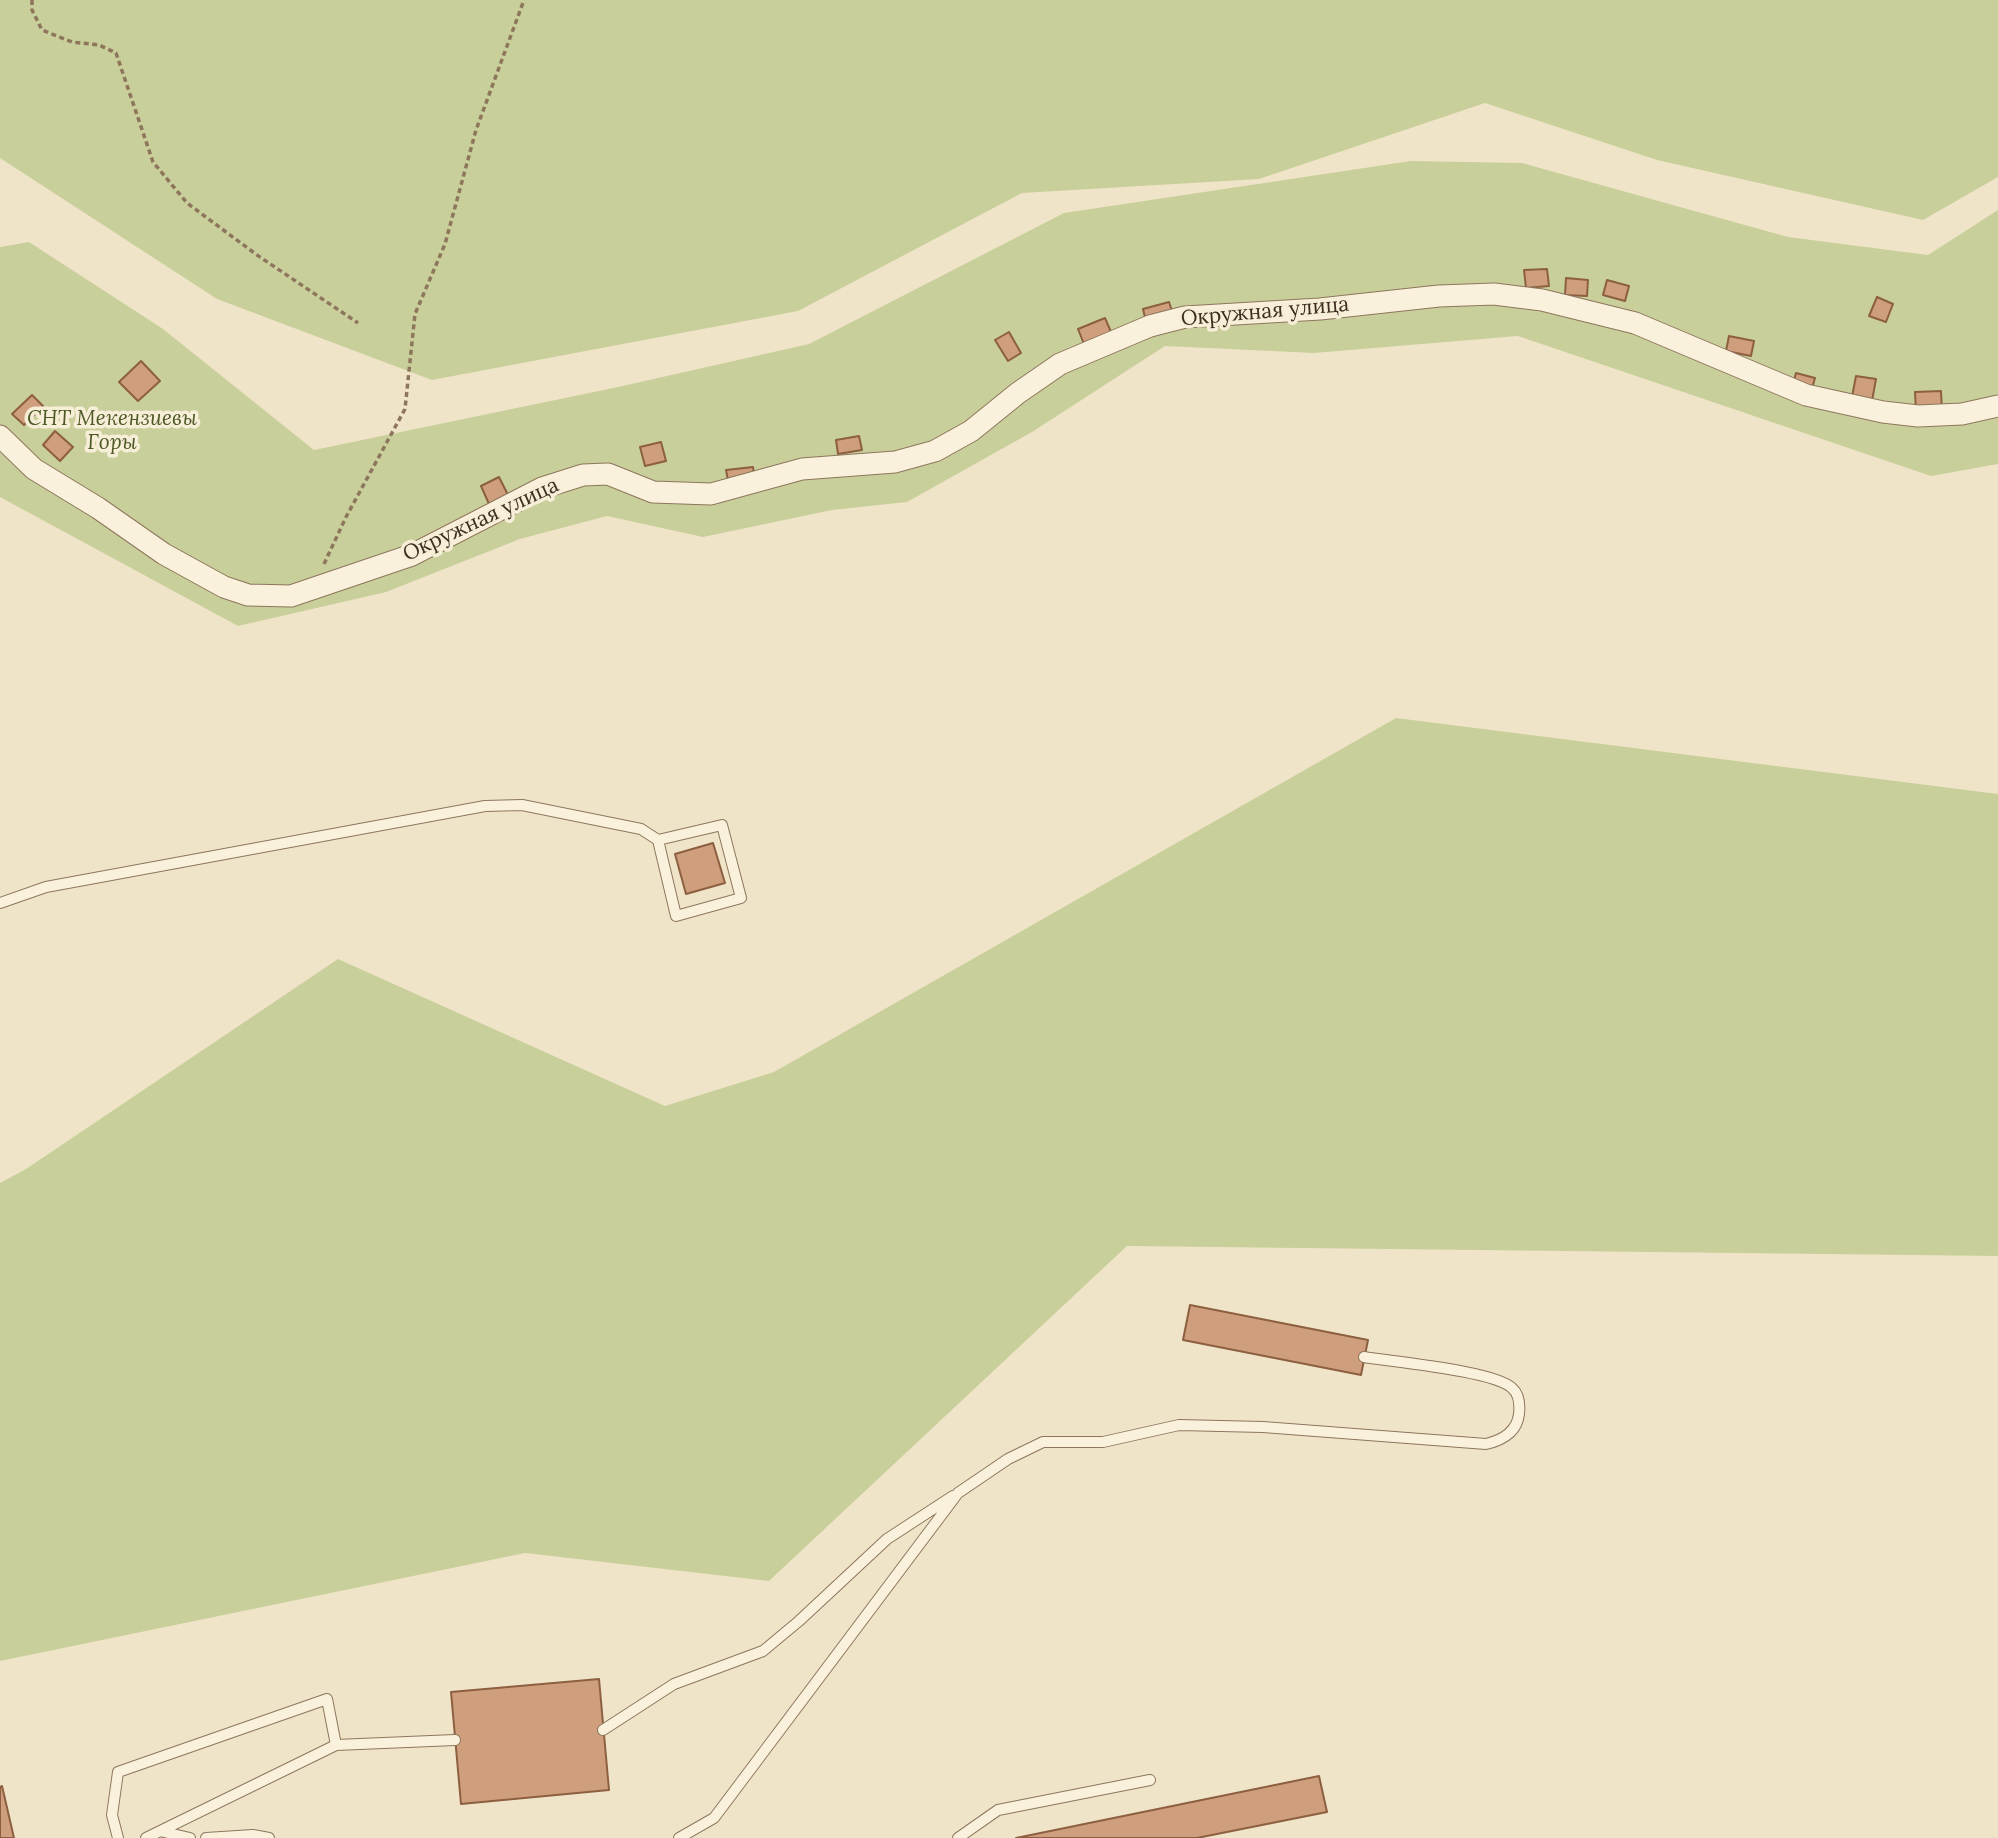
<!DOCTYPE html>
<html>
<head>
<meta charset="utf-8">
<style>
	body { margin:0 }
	canvas { display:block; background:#f0e4c8 }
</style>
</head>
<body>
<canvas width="1998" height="1838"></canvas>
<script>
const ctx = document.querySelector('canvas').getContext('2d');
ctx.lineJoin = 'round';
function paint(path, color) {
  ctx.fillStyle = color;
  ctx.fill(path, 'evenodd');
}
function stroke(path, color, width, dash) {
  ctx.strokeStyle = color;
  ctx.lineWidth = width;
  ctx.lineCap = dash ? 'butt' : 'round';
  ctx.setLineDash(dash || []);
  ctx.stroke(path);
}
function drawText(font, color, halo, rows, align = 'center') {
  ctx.font = font + ' Lora,serif';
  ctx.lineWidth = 7;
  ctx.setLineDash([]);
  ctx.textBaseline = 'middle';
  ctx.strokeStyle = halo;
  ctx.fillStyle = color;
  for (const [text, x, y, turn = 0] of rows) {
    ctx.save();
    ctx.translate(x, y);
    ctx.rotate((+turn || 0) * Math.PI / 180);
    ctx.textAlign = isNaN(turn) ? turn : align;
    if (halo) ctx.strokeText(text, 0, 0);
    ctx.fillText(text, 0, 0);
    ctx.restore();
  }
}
paint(new Path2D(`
	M0,0H1998V177L1923,220L1657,160L1485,103L1259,179L1022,193L798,311L432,380L217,299L0,158Z
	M1411,161L1522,163L1788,237L1928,255L1998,210V464L1931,476L1518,336L1314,353L1165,346L1032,432L907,502L832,510L703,537L607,516L520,539L386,592L238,626L0,497V247L29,242L163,329L314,450L618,387L809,344L1064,213Z
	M1396,718L1998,794V1256L1127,1246L769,1581L525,1553L0,1661V1183L26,1169L338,959L665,1106L774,1072Z`), '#c9cf9b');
const building = new Path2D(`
	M1547,269L1549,286L1526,288L1524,270Z
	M1566,278L1588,280L1587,296L1565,295Z
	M1607,280L1629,286L1625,301L1603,295Z
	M1877,297L1893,304L1886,322L1869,316Z
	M1169,302L1173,314L1146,322L1143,309Z
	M1105,318L1111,332L1084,344L1078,329Z
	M1009,332L1021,353L1008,361L995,340Z
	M1729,336L1754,341L1751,356L1726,351Z
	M141,361L160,381L138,401L119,382Z
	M1796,373L1815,378L1811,392L1792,387Z
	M1856,376L1876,379L1872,401L1852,397Z
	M1941,391L1942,412L1916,413L1915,392Z
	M32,395L43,406L24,425L12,414Z
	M55,431L73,447L60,461L43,445Z
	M859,436L862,450L838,454L836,440Z
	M661,442L666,461L645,466L640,447Z
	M753,467L755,483L729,486L726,470Z
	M499,477L508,495L489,504L481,486Z
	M713,843L725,883L686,894L675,854Z
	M1190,1305L1368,1340L1361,1375L1183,1340Z
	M599,1679L609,1790L461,1804L451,1692Z
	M1319,1776L1327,1812L1197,1838H1016Z
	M2,1786L14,1838H0V1787Z`);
paint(building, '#cf9f7d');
stroke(building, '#8d5f41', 2);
const lane = new Path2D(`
	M0,903L46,887L485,806L522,805L641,829L658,840L676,916L741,898L722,825L658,840
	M603,1730L674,1684L763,1651L799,1621L887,1539L953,1496
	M160,1831L190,1838
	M118,1838L112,1815L118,1772L327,1699L336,1745
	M146,1838L336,1745L455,1740
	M206,1838L253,1835L269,1838
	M679,1838L714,1818L958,1493L1008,1459L1043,1442H1103L1179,1425L1263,1427L1486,1444C1503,1440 1517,1432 1519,1414C1520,1405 1519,1394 1512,1388C1494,1371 1394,1362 1364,1357
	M958,1838L998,1810L1150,1780`);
const street = new Path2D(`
	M0,436L34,469L98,508L164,554L224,587L248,595L291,596L412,555L542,488L583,475L608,474L653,492L711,494L802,469L895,462L935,451L971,431L1018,393L1060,364L1150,326L1185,317L1320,309L1439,296L1494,294L1542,300L1635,323L1806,395L1883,412L1918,416L1962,414L1998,406`);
stroke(lane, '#8d765c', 12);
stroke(street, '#8d765c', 23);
stroke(new Path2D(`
	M32,0V10L42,30L72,42L99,45L116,53L153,162L187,203L257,255L358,323
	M324,564L346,517L405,409L415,314L445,244L476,130L524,0`), '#8d765c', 3.5, [5, 3.5]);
stroke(lane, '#faf1dc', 10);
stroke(street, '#faf1dc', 21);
drawText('21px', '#3d2e20', '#f7eed8', [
	["Окружная улица",1265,312,-5],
	["Окружная улица",481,520,-25]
]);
drawText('italic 21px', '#4d5a26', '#f7eed8', [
	["СНТ Мекензиевы",112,419],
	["Горы",112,443]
]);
</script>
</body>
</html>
